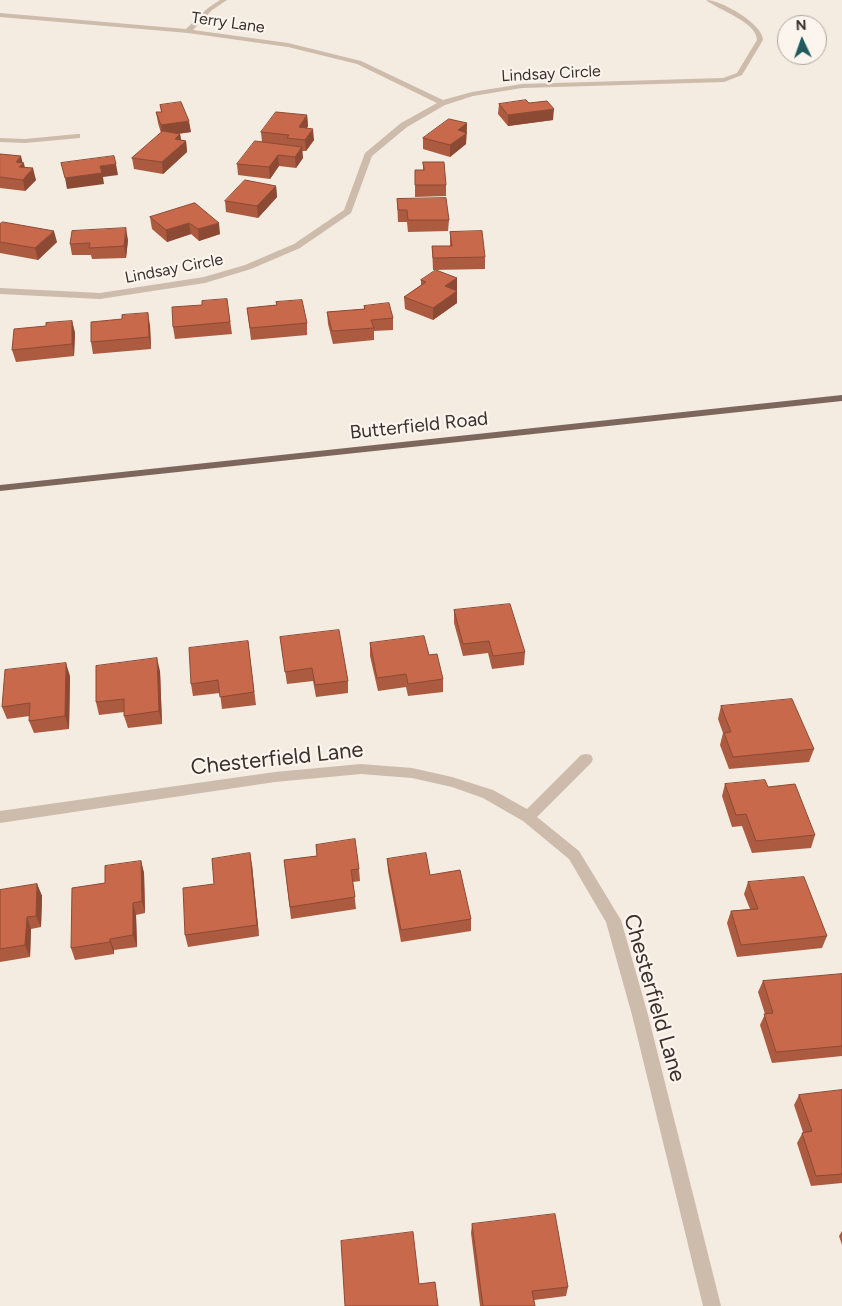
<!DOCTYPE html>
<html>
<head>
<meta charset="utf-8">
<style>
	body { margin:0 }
	#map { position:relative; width:842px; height:1306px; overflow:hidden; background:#f4ebe1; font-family:Figtree,sans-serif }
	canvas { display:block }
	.north { position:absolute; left:777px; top:15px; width:50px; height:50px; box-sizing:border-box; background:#fbf5ee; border:1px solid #aea6a0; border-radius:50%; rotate:357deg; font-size:14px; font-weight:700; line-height:20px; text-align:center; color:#3b302b }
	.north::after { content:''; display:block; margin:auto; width:18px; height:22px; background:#1f5a5e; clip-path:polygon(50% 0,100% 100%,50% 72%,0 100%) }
</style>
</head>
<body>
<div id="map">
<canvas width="842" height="1306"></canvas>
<div class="north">N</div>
</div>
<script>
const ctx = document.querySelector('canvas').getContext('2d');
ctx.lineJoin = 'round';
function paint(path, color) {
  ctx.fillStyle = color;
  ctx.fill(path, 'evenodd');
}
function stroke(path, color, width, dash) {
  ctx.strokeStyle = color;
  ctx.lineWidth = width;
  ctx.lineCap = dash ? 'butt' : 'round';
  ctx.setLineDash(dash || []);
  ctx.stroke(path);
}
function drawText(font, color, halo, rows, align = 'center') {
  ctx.font = font + ' Figtree,sans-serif';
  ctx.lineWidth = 4.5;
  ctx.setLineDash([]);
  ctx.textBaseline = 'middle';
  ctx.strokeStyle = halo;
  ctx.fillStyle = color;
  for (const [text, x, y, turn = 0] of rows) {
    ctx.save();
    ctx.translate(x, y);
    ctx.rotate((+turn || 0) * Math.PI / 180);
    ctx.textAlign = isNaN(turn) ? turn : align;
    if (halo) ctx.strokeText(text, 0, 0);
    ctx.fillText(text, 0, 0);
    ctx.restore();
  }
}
paint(new Path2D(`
	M220,0H227L212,10L193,30L288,43L361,61L443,100L472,92L522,84L723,78L737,73L757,40C757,22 718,10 706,0C721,0 763,24 763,40L742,75L724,82L522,88L473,96L445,105L407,127L372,156L351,213L300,248L251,269L205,283L100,299L0,294V288L100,293L204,277L245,265L294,244L344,210L365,153L401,123L437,103L357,64L288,47L188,33L0,17V13L186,29L208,8Z
	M77,134H80V138L25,143L0,142V138L25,139Z
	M586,754L591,755L593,759L591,763L537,817L579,851L621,920L648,1015L721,1306H703L632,1015L606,922L569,859L523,821L483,798L452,787L412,778L361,774L275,782L0,823V811L275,772L361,764L412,768L452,777L493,790L527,809L581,755Z`), '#cdbbac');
paint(new Path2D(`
	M842,395V401L0,491V485Z`), '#7d675c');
paint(new Path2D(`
	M529,103L553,120L508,126L498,114L499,104Z
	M160,105L191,132L177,134H180L181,140L186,141L187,152L163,174L134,169L132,158L161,133L158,123L156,112H161Z
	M307,115L308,126L307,128L314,140L306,151H302L303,158L296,168L279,166L270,179L238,175L237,164L262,142L261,132Z
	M467,123L466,144L450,157L423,149V138Z
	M0,154L22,162L25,168L36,180L25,191L0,188Z
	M423,162L446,185V196L415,197V170H423Z
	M276,186L277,197L258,218L226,212L225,201Z
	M397,199L449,220L448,231L408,232L407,222H398Z
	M195,203L220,234L199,241L191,234L167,242L152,229L150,217Z
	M0,224L57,242L38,260L0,253Z
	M450,232L485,257V269L433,270L432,246H450Z
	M128,240L126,258L92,259L91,255H72L70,244Z
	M457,278V290H456L457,291V303L433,320L405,309L404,297L421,285V280Z
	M227,299L232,334L175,339L173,327L202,305Z
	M276,302L307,323V335L251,340L247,308L277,305Z
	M364,306L393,318V330L374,331V340L333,344L328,324L327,312L364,309Z
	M72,321L75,333L74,356L16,362L12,350Z
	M150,325L151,349L93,354L91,342Z
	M454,610L525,652L524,665L492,669L488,653L463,656L454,623Z
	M280,637L348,681V693L316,697L313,681L287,684Z
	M248,641L256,705L222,709L220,693L193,696L191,684Z
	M370,643L429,655L443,679V692L408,696L406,687L378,691L370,656Z
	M160,671L162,724L128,728L124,716V712L99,715L96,702Z
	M70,676L69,729L34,733L29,721L30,716L7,719L2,707Z
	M721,706L814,749L809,762L729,769L720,745L723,733L718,719Z
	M725,784L768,787L815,835L811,848L752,853L742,826L732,827L722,796Z
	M316,845L359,869L360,881L353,882L356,909L291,919L284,860L317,856Z
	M387,859L430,875L471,919V931L401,942L388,871Z
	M141,861L144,873L145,913L136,915L137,947L114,950V954L75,960L71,948L105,883Z
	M252,865L259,936L188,947L185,935Z
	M748,882L827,936L822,948L737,957L727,923L731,911L750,909L744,894Z
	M37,884L42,896L41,927L31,929L30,957L0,962V890Z
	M842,974V1056L772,1063L760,1025L765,1014L758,992L763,981Z
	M842,1090V1183L811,1186L797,1143L803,1132L794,1105L799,1095Z
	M472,1224L568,1287L566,1296L534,1300L535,1306H480L471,1233Z
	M842,1231V1245L839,1236Z`), '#ac5a40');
paint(new Path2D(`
	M554,109L553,120L508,126V115Z
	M307,115L308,126L300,138L299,127Z
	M189,121L191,132L162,136L161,125Z
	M467,123L466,144L450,157V145L458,130Z
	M313,129L314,140L306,151L305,140Z
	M180,134L182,145L186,141L187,152L163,174L162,162L175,139Z
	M302,147L303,158L296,168L295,157Z
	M278,155L279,166L270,179L269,167Z
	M21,156L23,164L24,163L26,174L18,173L16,162Z
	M116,164L118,175L103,177L104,184L67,189L65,178L100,166Z
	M33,168L36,180L25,191L23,180Z
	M276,186L277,197L258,218L257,206Z
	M189,223L191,234L167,242L166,230Z
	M219,223L220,234L199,241L198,229Z
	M126,228L128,240L126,258L124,246Z
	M54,231L57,242L38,260L35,248Z
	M457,278V290L445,298V286Z
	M457,291V303L433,320V308Z
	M148,313L150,325L151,349L149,337Z
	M72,321L75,333L74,356L72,344Z
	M157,658L160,671L162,724L159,711Z
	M66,663L70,676L69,729L65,716Z
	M250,853L252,865L259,936L257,925Z
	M141,861L144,873L145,913L142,901Z
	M37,884L42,896L41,927L36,916Z
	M133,903L136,915L137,947L133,935Z
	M27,917L31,929L30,957L25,945Z
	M110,939L114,950V954L110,942Z`), '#8c4a34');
const building = new Path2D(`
	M526,100L529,103L547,101L554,109L508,115L499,104Z
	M181,102L189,121L161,125L156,112H162L160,105Z
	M276,112L307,115L299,127L313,129L305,140L287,138L289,135L261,132Z
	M449,119L467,123L458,130L467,133L450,145L423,138Z
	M163,131L180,134L175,139L186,141L162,162L132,158Z
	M255,141L302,147L295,157L278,155L269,167L237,164Z
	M0,154L21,156L16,162L24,163L19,167L33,168L23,180L0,177Z
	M114,156L116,164L100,166L102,173L65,178L61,163Z
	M423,162H444L446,185H415V170H424Z
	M245,180L276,186L257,206L225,201Z
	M446,198L449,220H408L407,210H398L397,199Z
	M195,203L219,223L198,229L189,223L166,230L150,217Z
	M3,222L54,231L35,248L0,242V224Z
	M126,228L124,246L89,248L90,243L70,244L72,231Z
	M482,231L485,257L433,258L432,246H452L450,232Z
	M436,270L457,278L445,286L457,291L433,308L404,297L426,282L421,280Z
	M227,299L230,322L173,327L172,307L202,305V301Z
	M302,300L307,323L250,328L247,308L277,305L276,302Z
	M389,303L393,318L371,320L374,328L332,331L327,312L365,309L364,306Z
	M148,313L149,337L91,342V322L122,319V315Z
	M72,321V344L12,350L14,329L46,326V323Z
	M510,604L525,652L493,656L489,641L463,644L454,610Z
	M339,630L348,681L315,685L312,668L285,672L280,637Z
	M424,636L429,655L437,654L443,679L408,684L406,674L377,678L370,643Z
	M248,641L254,692L220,697L218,680L191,684L189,648Z
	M157,658L159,711L124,716V699L96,702V666Z
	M66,663L65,716L29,721L30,703L2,707L5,670Z
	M792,699L814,749L733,757L724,733L731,732L721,706Z
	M765,780L768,787L795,784L815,835L756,841L746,814L736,815L725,784Z
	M355,839L359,869L351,870L355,897L290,907L284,860L317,856L316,845Z
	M250,853L257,925L185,935L183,888L214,884L212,859Z
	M426,853L430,875L460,870L471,919L401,930L387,859Z
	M141,861L142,901L133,903V935L110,939V942L71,948L72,888L105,883V866Z
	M804,877L827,936L741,945L731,911L758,909L748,882Z
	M37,884L36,916L27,917L25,945L0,949V890Z
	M842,974V1046L776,1052L764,1014L773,1013L763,981Z
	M842,1090V1174L816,1176L802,1133L812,1131L799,1095Z
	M555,1214L568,1287L532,1291L535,1306H483L472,1224Z
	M413,1232L419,1284L435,1282L438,1306H345L341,1241Z`);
paint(building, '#c8694b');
stroke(building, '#8c4a34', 1);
drawText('16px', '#3b302b', '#fbf5ee', [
	["Terry Lane",228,23,8],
	["Lindsay Circle",551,74,-3],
	["Lindsay Circle",174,269,-11]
]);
drawText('19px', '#3b302b', '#fbf5ee', [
	["Butterfield Road",419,426,-6]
]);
drawText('22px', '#3b302b', '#fbf5ee', [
	["Chesterfield Lane",277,759,-6],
	["Chesterfield Lane",654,998,74]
]);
</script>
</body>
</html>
